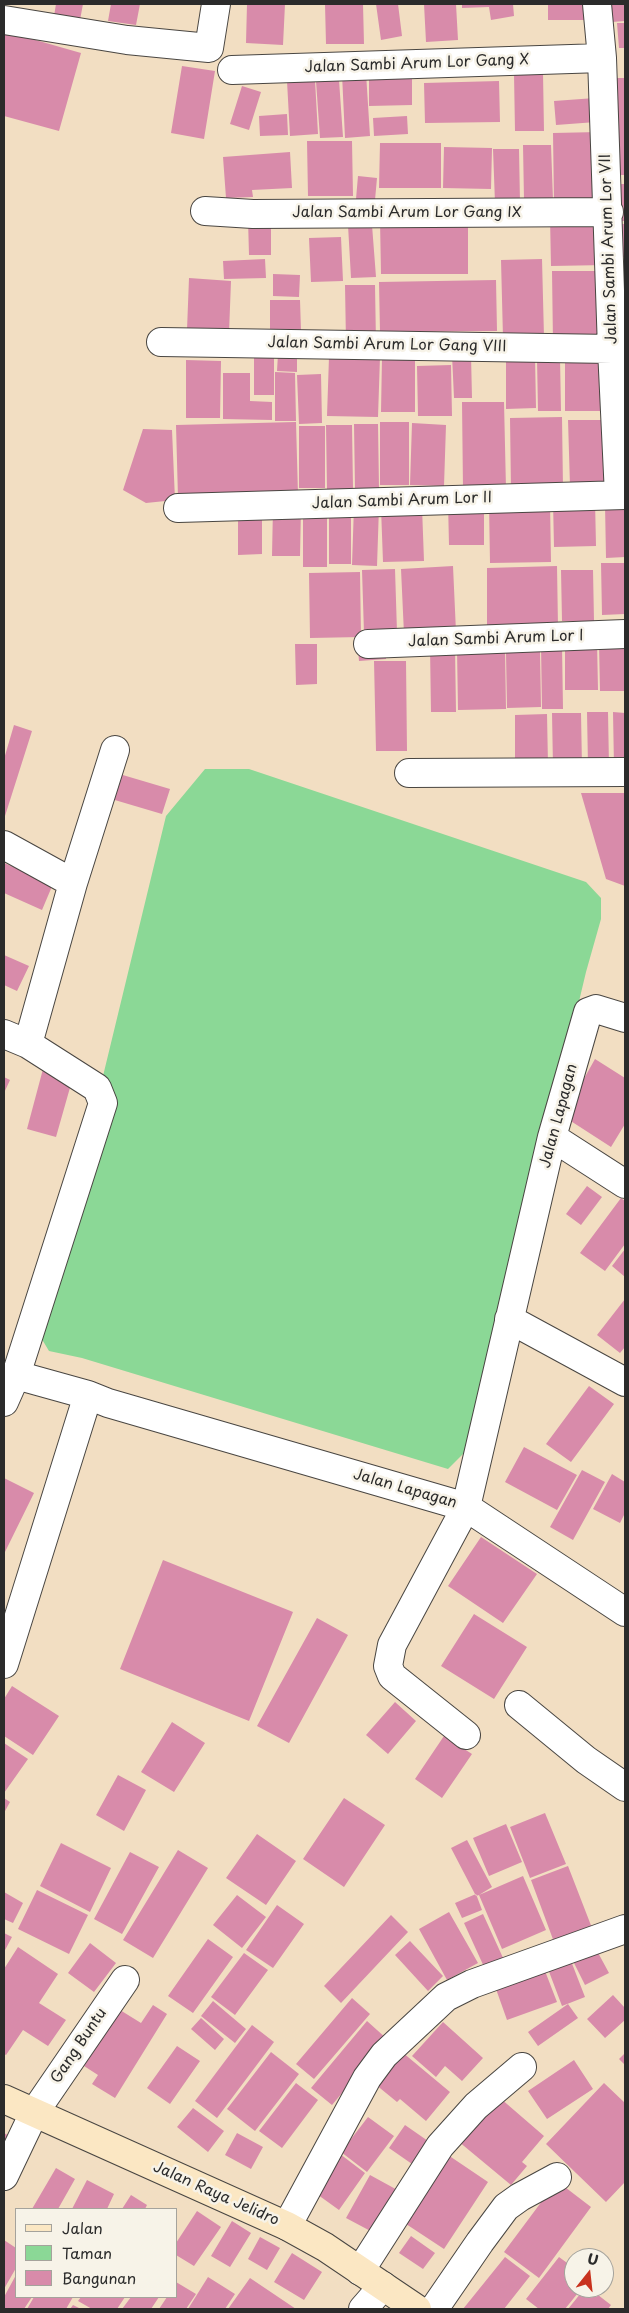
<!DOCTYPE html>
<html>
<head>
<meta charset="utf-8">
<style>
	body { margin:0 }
	#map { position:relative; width:629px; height:2313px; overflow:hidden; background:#f2dec2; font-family:"Playpen Sans",sans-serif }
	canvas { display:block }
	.frame { position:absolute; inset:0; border:5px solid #2b2b2b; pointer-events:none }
	.legend { position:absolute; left:15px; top:2208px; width:162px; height:90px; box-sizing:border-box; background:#f7f3e8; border:1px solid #a5a39c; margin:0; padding:6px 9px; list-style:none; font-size:15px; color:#2b2b2b }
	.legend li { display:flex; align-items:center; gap:10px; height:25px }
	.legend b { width:25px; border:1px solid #a5a39c }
	.north { position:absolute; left:564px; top:2248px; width:50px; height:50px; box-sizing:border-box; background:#f7f3e8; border:1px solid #a5a39c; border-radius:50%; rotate:16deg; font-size:14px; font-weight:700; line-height:20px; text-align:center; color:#2b2b2b }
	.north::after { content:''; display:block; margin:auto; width:18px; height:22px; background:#c8321e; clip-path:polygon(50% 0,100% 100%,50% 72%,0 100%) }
</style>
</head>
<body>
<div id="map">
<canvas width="629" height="2313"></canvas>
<div class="frame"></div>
<ul class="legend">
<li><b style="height:6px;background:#fbe7c3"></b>Jalan</li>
<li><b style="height:14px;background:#8bd896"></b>Taman</li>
<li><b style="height:14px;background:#d88baa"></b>Bangunan</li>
</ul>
<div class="north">U</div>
</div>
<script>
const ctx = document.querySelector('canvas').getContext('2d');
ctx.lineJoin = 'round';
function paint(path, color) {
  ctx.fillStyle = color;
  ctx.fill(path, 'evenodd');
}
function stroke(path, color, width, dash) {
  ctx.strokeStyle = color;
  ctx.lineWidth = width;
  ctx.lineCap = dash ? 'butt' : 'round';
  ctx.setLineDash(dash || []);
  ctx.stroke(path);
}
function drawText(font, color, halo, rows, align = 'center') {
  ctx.font = font + ' "Playpen Sans",sans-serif';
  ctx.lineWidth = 5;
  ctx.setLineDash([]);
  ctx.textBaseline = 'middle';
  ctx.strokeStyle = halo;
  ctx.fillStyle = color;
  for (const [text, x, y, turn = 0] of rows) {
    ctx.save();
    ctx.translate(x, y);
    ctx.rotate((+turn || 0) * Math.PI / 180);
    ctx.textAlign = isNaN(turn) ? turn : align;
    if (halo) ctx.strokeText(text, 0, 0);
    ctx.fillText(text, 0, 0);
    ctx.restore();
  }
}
paint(new Path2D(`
	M205,769H249L586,882L601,898V919L586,972L479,1421L467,1450L448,1469L82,1358L49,1351L40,1336L166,816Z`), '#8bd896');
paint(new Path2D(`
	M56,4H83L80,20L54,16Z
	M111,4H140L136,25L108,21Z
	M247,4H285L283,45L246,43Z
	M325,4H363L364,44H326Z
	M376,4H398L402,36L381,40Z
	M424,4H456L458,40L426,42Z
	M462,4H513L514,16L491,20L489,7L462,8Z
	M548,4H591V20H548Z
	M611,4H625V21L612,22Z
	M617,23H625V48H619Z
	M4,31L81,53L59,131L4,116Z
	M182,66L215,71L204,139L171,133Z
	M366,73L370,136L345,138L342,74Z
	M543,73L544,131H515L514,74Z
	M412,74V105L369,106V75Z
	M614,78H625V175H615Z
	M315,80L318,134L290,136L287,81Z
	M339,80L343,137L320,138L316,81Z
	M499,81L500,122L425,123L424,83Z
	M242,86L261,92L249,130L230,124Z
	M595,98L596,122L556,125L554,101Z
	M287,114L288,135L260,136L259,116Z
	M407,116L408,134L374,136L373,118Z
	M599,132L600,203L554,204L553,133Z
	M307,141H352L353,196H308Z
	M380,143H441V188H379Z
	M523,145H551L553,200H524Z
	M444,147L492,148L491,189L443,188Z
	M493,149H519L520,203H495Z
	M290,152L292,188L252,190L253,197L226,198L223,157Z
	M358,176L377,178L375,200L356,199Z
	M616,184H625V221H618Z
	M605,216L606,265L551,266L550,217Z
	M271,218V255H249L248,219Z
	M468,219V274H381L380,220Z
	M615,224H625V257H617Z
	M348,225H372L376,277L351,278Z
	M341,237L343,281L311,282L309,238Z
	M265,259L266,278L224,279L223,261Z
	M542,259L544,337L503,338L501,260Z
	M617,261H625V295H619Z
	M552,271H604L605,343H553Z
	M273,274L300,275L299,297L273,296Z
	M189,278L231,281L229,333L187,330Z
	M496,280L497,331L380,332L379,282Z
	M345,285H375L376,343H346Z
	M270,300H300L301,331H270Z
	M278,354L297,355V372L277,371Z
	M565,354H603L604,411H565Z
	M452,355H471L472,398H454Z
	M506,356H535L536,408L506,409Z
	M254,357H274V395H254Z
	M329,357H380L378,417L327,416Z
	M382,357H415V412H381Z
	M537,358H560L561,411H538Z
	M186,360L221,361L220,418H186Z
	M451,365L452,416H418L417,366Z
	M275,372L295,373L296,421H275Z
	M223,373H250V401L272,402V420L223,419Z
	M321,374L322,423L299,424L297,375Z
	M462,402H504L506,489H463Z
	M562,417L563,489L511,490L510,418Z
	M568,420H609L610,486H570Z
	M296,422L298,495L178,498L176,425Z
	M380,422H409V485H380Z
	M412,423L446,425L444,486L410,485Z
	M354,424H378L379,489H355Z
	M326,425H352L353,489H327Z
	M299,426H325V488H299Z
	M143,429L172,430L175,500L146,503L123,490Z
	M595,500L596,546L554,547L553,501Z
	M484,501V545H449L448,502Z
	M550,502L551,562L490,563L489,503Z
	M625,503V557L606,558L605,504Z
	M329,506H351V564H329Z
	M354,506L379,507L377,566L352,565Z
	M273,507L301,508L300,556H272Z
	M422,507L424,561L383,562L381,508Z
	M303,508H327V567H303Z
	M262,516V554L238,555V517Z
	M601,563H625V614L602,615Z
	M453,566L456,632L404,634L401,569Z
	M557,566L558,627H487V568Z
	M395,569L397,632L364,633L362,570Z
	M561,570H593L594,621H562Z
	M360,572L361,637L310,638L309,573Z
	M565,641H597L598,690H565Z
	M625,642V691H600L599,643Z
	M295,644H317V684L296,685Z
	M541,645H562L563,709H542Z
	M386,647V659L359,661L358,649Z
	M430,647H455L456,712H431Z
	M457,649H505L506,709L458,710Z
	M540,652L541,707L507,708L506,653Z
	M374,661H406L407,751H376Z
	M587,712H608L609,766H588Z
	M613,712L625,713V767H614Z
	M552,713H581L582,767H553Z
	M547,714L548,765L515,766V715Z
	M14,725L32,731L5,816H4V759Z
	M116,773L170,789L162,814L108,798Z
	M581,793H625V886L606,879Z
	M4,863L53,884L42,910L4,893Z
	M4,955L29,966L17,991L4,985Z
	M595,1059L625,1078V1124L611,1147L563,1116Z
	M43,1069L73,1077L56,1137L27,1129Z
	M4,1077L10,1080L4,1093Z
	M587,1186L602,1197L581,1225L566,1214Z
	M621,1198L625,1201V1244L605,1271L580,1253Z
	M625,1249V1277L612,1266Z
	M625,1299V1347L620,1353L597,1335Z
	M589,1386L614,1404L571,1462L546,1444Z
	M524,1447L577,1475L557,1510L505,1482Z
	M582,1470L605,1482L573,1540L550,1527Z
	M612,1474L625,1482V1513L620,1523L593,1509Z
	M4,1478L34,1493L4,1554Z
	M481,1537L537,1574L503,1623L448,1586Z
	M163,1560L293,1612L249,1721L120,1669Z
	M474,1614L527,1647L494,1699L441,1666Z
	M317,1618L348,1635L289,1743L257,1726Z
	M12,1686L59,1716L33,1755L4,1736V1699Z
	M395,1702L416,1721L388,1754L366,1735Z
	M172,1722L205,1743L174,1792L141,1772Z
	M444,1736L472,1754L442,1798L415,1779Z
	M4,1743L28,1759L4,1793Z
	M118,1775L146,1790L124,1831L96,1815Z
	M4,1798L10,1802L4,1813Z
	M344,1798L385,1825L344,1887L303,1859Z
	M545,1813L566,1864L530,1878L510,1827Z
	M506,1824L522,1862L489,1876L473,1838Z
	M257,1834L296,1861L266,1905L226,1878Z
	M467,1840L492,1887L479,1895L523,1876L546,1930L502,1949L479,1895L476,1896L451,1848Z
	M61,1843L111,1868L90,1912L40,1886Z
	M178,1850L208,1868L153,1958L123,1940Z
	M130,1852L159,1867L122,1934L94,1919Z
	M568,1866L592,1928L554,1942L531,1880Z
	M37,1890L88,1915L69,1954L18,1929Z
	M4,1892L23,1903L13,1923L4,1919Z
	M476,1894L482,1910L462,1918L455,1903Z
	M237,1895L266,1917L242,1948L213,1925Z
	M277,1905L304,1924L273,1968L246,1950Z
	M449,1912L478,1963L447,1980L419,1929Z
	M483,1914L504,1960L485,1969L464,1923Z
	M391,1915L408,1932L341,2003L324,1986Z
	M4,1933L12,1937L4,1952Z
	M208,1939L233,1957L193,2013L168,1996Z
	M410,1941L443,1976L428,1991L395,1955Z
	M90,1943L116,1963L94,1992L68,1973Z
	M18,1947L58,1974L39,2003L66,2020L48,2046L23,2030L6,2055L4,2054V1969Z
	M596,1949L609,1973L585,1985L573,1961Z
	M244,1953L268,1970L235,2015L211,1997Z
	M571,1961L585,1997L562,2006L548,1969Z
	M545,1971L557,2002L507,2020L496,1989Z
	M613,1995L625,2008V2020L605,2038L587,2019Z
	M352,1998L370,2014L314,2079L296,2064Z
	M213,2001L246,2029L235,2043L201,2016Z
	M568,2004L578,2018L538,2046L528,2032Z
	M153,2005L167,2014L115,2098L92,2084L98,2075L84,2066L120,2010L141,2023Z
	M201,2018L224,2039L215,2050L191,2029Z
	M367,2021L387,2039L332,2105L311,2088Z
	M443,2022L483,2058L462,2081L445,2066L436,2077L412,2056Z
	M252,2025L274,2042L217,2118L195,2101Z
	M177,2046L200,2061L170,2104L147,2088Z
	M271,2052L299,2074L255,2131L227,2109Z
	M402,2052L450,2092L426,2121L400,2099L397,2102L375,2084Z
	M625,2053V2065L619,2059Z
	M574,2060L593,2089L547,2119L528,2091Z
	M296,2083L318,2100L282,2148L259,2131Z
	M604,2083L625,2103V2182L606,2202L546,2144Z
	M500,2098L544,2136L522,2162L527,2166L511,2185L458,2141Z
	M193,2108L224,2131L208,2152L177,2127Z
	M368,2117L394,2136L367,2172L341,2152Z
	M405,2125L428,2141L412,2164L389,2148Z
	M4,2133L11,2137L4,2151Z
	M237,2133L263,2147L251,2169L225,2155Z
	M340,2154L365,2173L339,2210L314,2192Z
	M448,2155L488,2182L444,2249L403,2222Z
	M56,2168L75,2179L58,2209H32Z
	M370,2175L401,2192L378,2235L346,2218Z
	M87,2180L114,2194L107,2209H72Z
	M557,2181L591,2207L539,2278L504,2252Z
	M131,2195L147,2205L145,2209H122Z
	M197,2211L221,2227L194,2266L176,2255V2243Z
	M232,2221L251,2233L230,2267L211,2256Z
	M411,2236L435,2253L423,2269L399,2253Z
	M260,2237L280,2248L267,2270L248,2259Z
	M4,2240L16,2248V2268L4,2289Z
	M292,2253L322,2272L304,2300L274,2282Z
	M505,2257L530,2276L504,2309H463Z
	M559,2257L574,2268V2288H582L565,2309H539L526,2299Z
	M16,2275V2297H32L24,2309H4V2297Z
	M208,2277L235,2294L225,2309H188Z
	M250,2278L296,2309H228Z
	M176,2282L196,2294L186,2309H159L167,2297H176Z
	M585,2288H589L611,2305L608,2309H568Z
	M34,2297H73L66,2309H27Z
	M81,2297H125L117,2309H92L78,2301Z
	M131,2297H159L151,2309H122Z
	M73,2305L81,2309H70Z`), '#d88baa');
const street = new Path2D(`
	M597,4L602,58L612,349L619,495
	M4,20L127,40L209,48L216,4
	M232,70L602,58
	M205,211L253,214L609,212
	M161,342L612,349
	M178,508L625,495
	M368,644L625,634
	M409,773L625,772
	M4,845L73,883
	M4,1034L28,1044L97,1088L103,1103L16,1375
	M28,1044L73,883L115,750
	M552,1137L625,1184
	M509,1319L625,1382
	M4,1402L16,1375L88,1395
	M4,1664L88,1395L108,1403L466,1507L552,1137L588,1012L596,1009L625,1018
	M519,1705L586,1760L625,1787
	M466,1735L392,1676L388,1666L392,1645L466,1507L625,1612
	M4,2176L34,2113L125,1980
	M287,2226L367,2078L384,2055L446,1997L472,1984L625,1929
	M360,2271L440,2146L476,2106L522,2067
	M363,2309L383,2286
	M434,2309L480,2242L506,2207L520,2197L557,2177`);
const secondary = new Path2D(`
	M4,2099L287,2226L325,2247L417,2309`);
stroke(street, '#494642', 30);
stroke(secondary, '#494642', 30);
stroke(street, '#fff', 28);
stroke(secondary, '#fbe7c3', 28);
drawText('15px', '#2b2b2b', '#f7f3e8', [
	["Jalan Sambi Arum Lor Gang X",417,64,-2],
	["Jalan Sambi Arum Lor Gang IX",407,213],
	["Jalan Sambi Arum Lor VII",609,249,-92],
	["Jalan Sambi Arum Lor Gang VIII",387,345,1],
	["Jalan Sambi Arum Lor II",402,501,-2],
	["Jalan Sambi Arum Lor I",496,639,-2],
	["Jalan Lapagan",559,1116,-75],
	["Jalan Lapagan",405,1489,16],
	["Gang Buntu",79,2046,-56],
	["Jalan Raya Jelidro",216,2194,24]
]);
</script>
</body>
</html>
